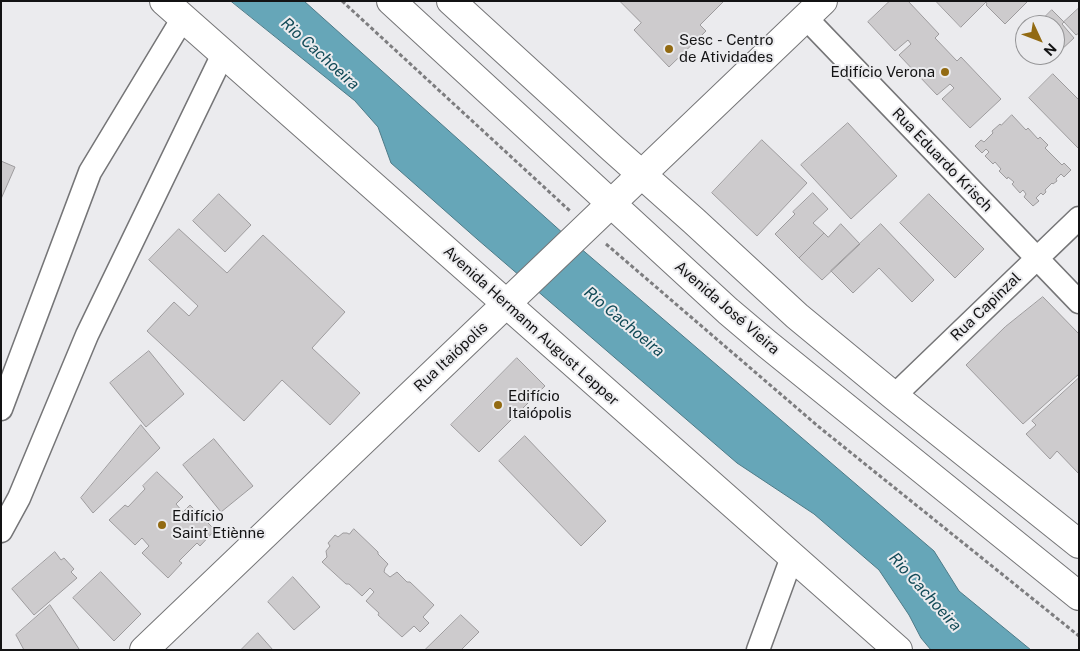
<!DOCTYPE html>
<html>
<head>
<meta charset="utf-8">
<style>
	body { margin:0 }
	#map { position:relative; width:1080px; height:651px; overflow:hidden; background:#ebebee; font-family:"Public Sans",sans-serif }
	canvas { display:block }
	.frame { position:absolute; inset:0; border:2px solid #131314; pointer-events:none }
	.north { position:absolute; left:1015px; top:15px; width:50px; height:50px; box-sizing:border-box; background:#ebebee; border:1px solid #959597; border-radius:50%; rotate:133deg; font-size:14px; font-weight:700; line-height:20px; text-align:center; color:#131314 }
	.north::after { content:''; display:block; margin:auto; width:18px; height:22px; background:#926a12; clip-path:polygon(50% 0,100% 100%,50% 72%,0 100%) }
</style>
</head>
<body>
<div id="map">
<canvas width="1080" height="651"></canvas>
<div class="frame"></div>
<div class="north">N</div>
</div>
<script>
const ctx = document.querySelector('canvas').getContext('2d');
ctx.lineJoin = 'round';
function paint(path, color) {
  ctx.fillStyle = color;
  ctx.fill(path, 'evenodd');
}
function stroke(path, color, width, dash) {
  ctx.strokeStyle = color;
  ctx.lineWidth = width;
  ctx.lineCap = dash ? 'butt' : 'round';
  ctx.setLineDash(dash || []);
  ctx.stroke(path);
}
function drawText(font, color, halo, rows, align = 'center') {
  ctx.font = font + ' "Public Sans",sans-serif';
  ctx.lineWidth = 4;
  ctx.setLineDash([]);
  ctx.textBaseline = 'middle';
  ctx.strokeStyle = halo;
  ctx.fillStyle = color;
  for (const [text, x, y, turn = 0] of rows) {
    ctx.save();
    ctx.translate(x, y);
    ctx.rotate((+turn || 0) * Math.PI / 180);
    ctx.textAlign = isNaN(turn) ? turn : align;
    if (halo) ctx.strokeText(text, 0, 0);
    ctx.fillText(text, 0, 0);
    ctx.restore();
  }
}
const water = new Path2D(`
	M231,1H304L565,235L934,551L959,591L1031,650H931L921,638L909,615L879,570L814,514L737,463L477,239L391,163L378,127L355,101Z`);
paint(water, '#66a6b8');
stroke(water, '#4d7a87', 1);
const building = new Path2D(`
	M620,1H724L700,25L706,31L669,67L634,30L641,23Z
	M890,1H908L939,34L935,38L957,61L961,57L1001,99L970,128L942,99L954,88L950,84L937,95L899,55L911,44L908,40L895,51L868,22Z
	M936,1H1028L1005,24L986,5L987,4L986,2L961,27Z
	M1079,8V33L1076,35L1064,22Z
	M1052,10L1064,22L1062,24L1074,38L1046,64L1037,55H1055V25H1037Z
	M1053,74L1079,100V149L1029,98Z
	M1012,115L1026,130L1028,128L1038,139L1040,137L1048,145L1045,148L1062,165L1064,163L1071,170L1064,177L1061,174L1056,179L1057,181L1053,184L1052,183L1045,190L1046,192L1043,195L1041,193L1036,198L1039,201L1033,206L1024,197L1026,194L1023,190L1020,193L1012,184L1014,182L1008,177L1007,179L999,171L1001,169L995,162L993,164L985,156L989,152L986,149L982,153L975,146L981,140L984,142L993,133L992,131L1000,124L1001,125Z
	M848,123L897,176L851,219L801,165Z
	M762,140L807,183L757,236L712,193Z
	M1,161L15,167L1,199Z
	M813,193L828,209L813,223L824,233L799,258L775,234L795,214L793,212Z
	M219,194L251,225L225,252L193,221Z
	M929,194L984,249L955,278L900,223Z
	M841,224L860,244L822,280L799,258L824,233L828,237Z
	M881,224L934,280L912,302L879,268L853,293L831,271Z
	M179,229L227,273L263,235L345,312L312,348L360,393L330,425L282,380L244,421L147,331L174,302L189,316L198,306L149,260Z
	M1043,297L1079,334V374L1023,424L966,365L1005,327Z
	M149,351L184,394L146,427L110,383Z
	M517,358L545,386L479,452L451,425Z
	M1079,378V474L1057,451L1050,459L1026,434L1036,425L1032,421Z
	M141,425L160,448L93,513L81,498Z
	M525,436L606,521L581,546L499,461Z
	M214,439L253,486L221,512L183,465Z
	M157,472L183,497L176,504L183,512L190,505L215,530L200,546L197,543L179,561L182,563L168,578L142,553L149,546L142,538L135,545L109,520L125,505L128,507L145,489L143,486Z
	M354,529L378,552V554L388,564L385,568L384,572L390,577L397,572L407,582H410L434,605L423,617L429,623L420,632L414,626L402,637L378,615L379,613L366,601L374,592L370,588L362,596L349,584H346L322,562L327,557L326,551L330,546L328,543L335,535L338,537L343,533H347L349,534Z
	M55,552L61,560L64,558L74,569L71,572L77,578L34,615L12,589Z
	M101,572L141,614L114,641L73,598Z
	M293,577L320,607L294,630L268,602Z
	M50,605L79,649L78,650H24L16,635Z
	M461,615L479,632L461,650H425Z
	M258,633L273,650H241Z`);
paint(building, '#cdcbcd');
stroke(building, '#9d9b9d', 1);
const minor = new Path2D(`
	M806,18L1079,302
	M894,396L1079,218
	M1,409L90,172L183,18
	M1,531L19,498L87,335L223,54
	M758,650L792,557`);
const major = new Path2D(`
	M164,1L898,650
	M391,1L728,311L767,344L1079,596
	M451,1L613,149L694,221L797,316L894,396L1079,544
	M144,650L823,1`);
stroke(minor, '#757577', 25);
stroke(major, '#757577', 30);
stroke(new Path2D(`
	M342,1L570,211
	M606,244L819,427L1079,636`), '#7d7d7f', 3, [4, 2.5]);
stroke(minor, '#fff', 22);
stroke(major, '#fff', 28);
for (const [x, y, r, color] of [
	[669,49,5,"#926a12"],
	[945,72,5,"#926a12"],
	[498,405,5,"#926a12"],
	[162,525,5,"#926a12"]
]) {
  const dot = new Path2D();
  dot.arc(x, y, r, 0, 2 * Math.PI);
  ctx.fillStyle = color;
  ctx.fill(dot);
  stroke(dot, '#ebebee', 2);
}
drawText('15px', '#131314', '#ebebee', [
	["Sesc - Centro",679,40],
	["de Atividades",679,57],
	["Edifício Verona",935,72,"right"],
	["Edifício",508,396],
	["Itaiópolis",508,413],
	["Edifício",172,516],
	["Saint Etiènne",172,533]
], 'left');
drawText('15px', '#131314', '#ebebee', [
	["Rua Eduardo Krisch",942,160,46],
	["Rua Capinzal",986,307,-44],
	["Avenida José Vieira",727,308,41],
	["Avenida Hermann August Lepper",531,326,42],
	["Rua Itaiópolis",451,357,-43]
]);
drawText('italic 16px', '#114a57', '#ebebee', [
	["Rio Cachoeira",320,54,42],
	["Rio Cachoeira",624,322,40],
	["Rio Cachoeira",925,592,48]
]);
</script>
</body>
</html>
